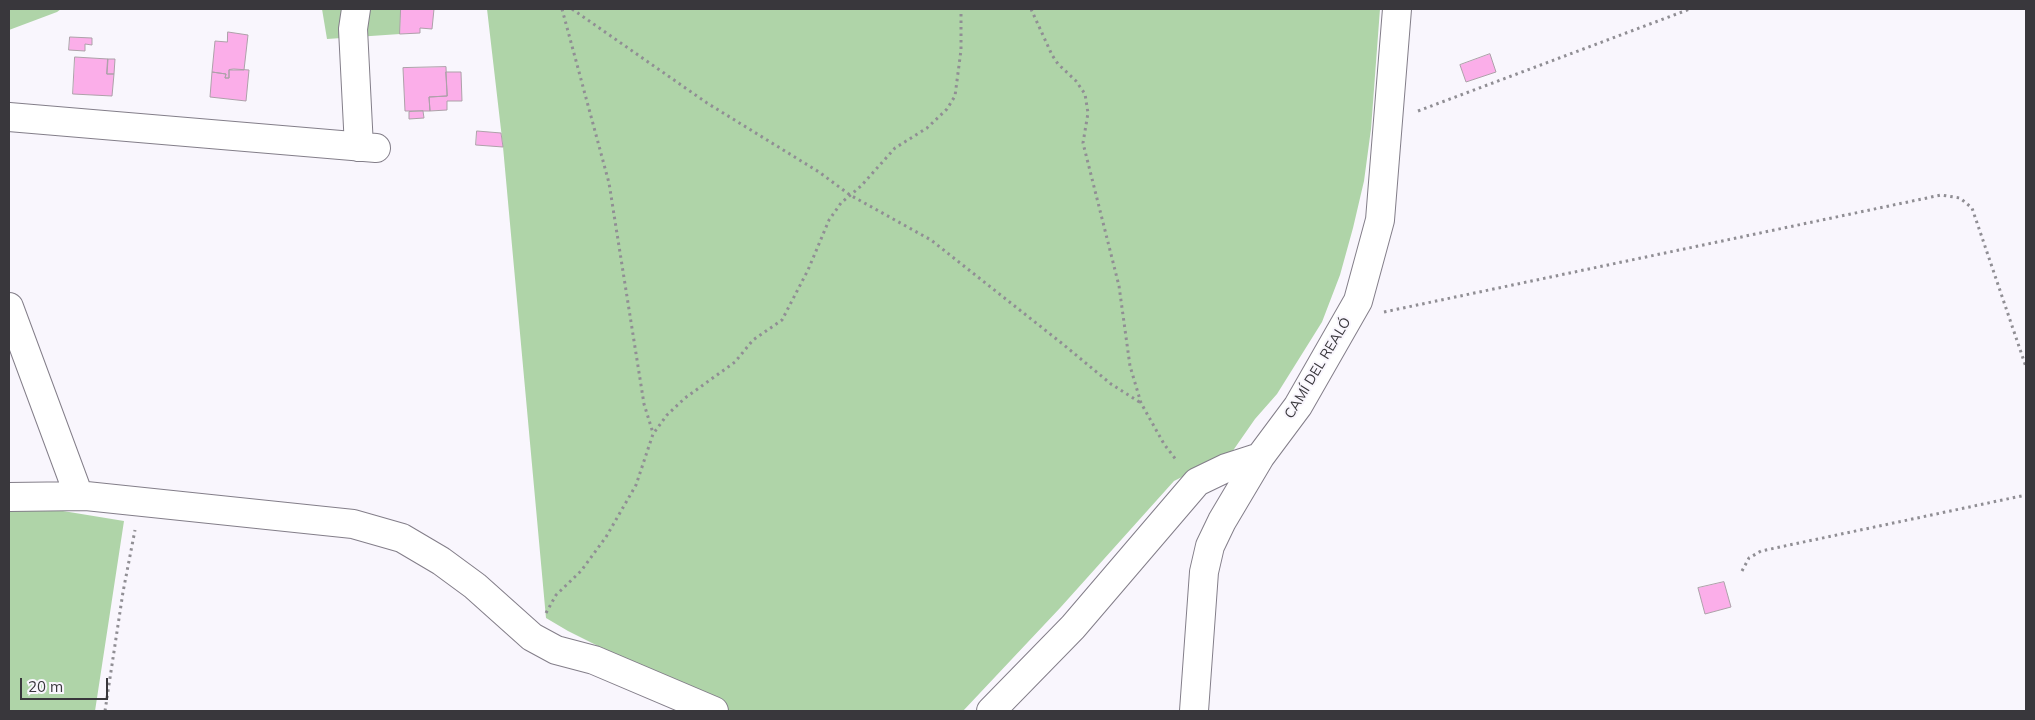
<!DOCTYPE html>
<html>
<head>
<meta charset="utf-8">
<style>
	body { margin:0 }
	#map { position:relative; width:2035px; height:720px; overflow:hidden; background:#f9f6fd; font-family:Mulish,sans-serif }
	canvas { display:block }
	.frame { position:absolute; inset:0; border:10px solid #39373c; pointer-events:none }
	.scale { position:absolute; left:20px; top:678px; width:88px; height:22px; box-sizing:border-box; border:2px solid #39373c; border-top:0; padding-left:6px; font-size:15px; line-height:18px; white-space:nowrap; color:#39373c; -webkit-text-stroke:4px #f9f6fd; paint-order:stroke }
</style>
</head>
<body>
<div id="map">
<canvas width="2035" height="720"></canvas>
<div class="frame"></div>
<div class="scale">20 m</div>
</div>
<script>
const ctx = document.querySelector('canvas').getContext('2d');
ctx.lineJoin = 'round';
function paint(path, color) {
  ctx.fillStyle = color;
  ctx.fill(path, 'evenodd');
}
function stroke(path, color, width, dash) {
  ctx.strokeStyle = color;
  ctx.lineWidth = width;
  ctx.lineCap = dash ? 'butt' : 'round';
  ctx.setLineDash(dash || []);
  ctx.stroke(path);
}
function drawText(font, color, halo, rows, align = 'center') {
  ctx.font = font + ' Mulish,sans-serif';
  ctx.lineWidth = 4;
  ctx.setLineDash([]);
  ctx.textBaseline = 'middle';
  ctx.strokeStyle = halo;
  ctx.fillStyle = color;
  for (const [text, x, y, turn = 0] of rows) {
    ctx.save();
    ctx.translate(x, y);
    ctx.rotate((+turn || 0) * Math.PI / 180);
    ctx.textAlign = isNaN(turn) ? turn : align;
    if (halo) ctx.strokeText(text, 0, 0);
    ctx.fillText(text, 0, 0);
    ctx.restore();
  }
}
paint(new Path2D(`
	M9,9H61L57,12L9,30Z
	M322,9H401L400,34L327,39Z
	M487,9H1380L1371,129L1364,181L1353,228L1340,275L1322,322L1277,394L1255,419L1232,452L1174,481L1060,608L963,711H728L568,631L546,618L503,147Z
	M9,506L63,511L124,521L95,711H9Z`), '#afd4a8');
const building = new Path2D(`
	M401,9H434L432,29L420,28V33L400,34Z
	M228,32L248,35L244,70H229V78H225L226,74L212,72L215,41L227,42Z
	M70,37L92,38V45L85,44V51L69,50Z
	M1490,54L1496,72L1466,82L1460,65Z
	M75,57L108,59L107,74H114L112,96L73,94Z
	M108,59H115L114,74H107Z
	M446,67L447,96L429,97L430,111H405L403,68Z
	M234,69L249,70L246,101L210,97L212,72L226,74L225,78H229V70Z
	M446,72H461L462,101H447V110L430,111L429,97L447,96Z
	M423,111L424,118L409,119V112Z
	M477,131L501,133L503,147L476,145Z
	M1724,582L1731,607L1705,614L1698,588Z`);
paint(building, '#fbaee9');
stroke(building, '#ada1a9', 1);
const minor = new Path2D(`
	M356,9L353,29L359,147
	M9,117L376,148
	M9,307L79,496
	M9,497L86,496L353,524L402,538L441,561L475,586L532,637L556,650L594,660L714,711
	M991,711L1073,627L1197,482L1226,468L1260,457
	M1194,711L1204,572L1210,546L1222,521L1260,457L1298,406L1358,301L1380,220L1397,9`);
stroke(minor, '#837e89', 30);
stroke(new Path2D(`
	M562,9L609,183L644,404L653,433
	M572,9L707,103L819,172L850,195L931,240L1064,345L1111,384L1141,403
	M1031,9L1052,55L1058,64L1076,81L1085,94L1088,113L1083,143L1119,286L1130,366L1141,403L1164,444L1177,461
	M1418,111L1690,9
	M1384,312L1941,195L1960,198L1972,208L2026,367
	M1742,571L1749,558L1761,551L2026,495
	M546,613L556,595L581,571L606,537L636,485L653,434L667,415L685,398L735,362L753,340L782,320L808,270L829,220L841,203L861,186L895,148L927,128L947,109L955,96L961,50V9
	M105,711L123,592L135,530`), '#908e94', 3, [2.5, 4]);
stroke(minor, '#fff', 28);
drawText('14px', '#39373c', '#f9f6fd', [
	["CAMÍ DEL REALÓ",1318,368,-59]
]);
</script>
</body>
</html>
